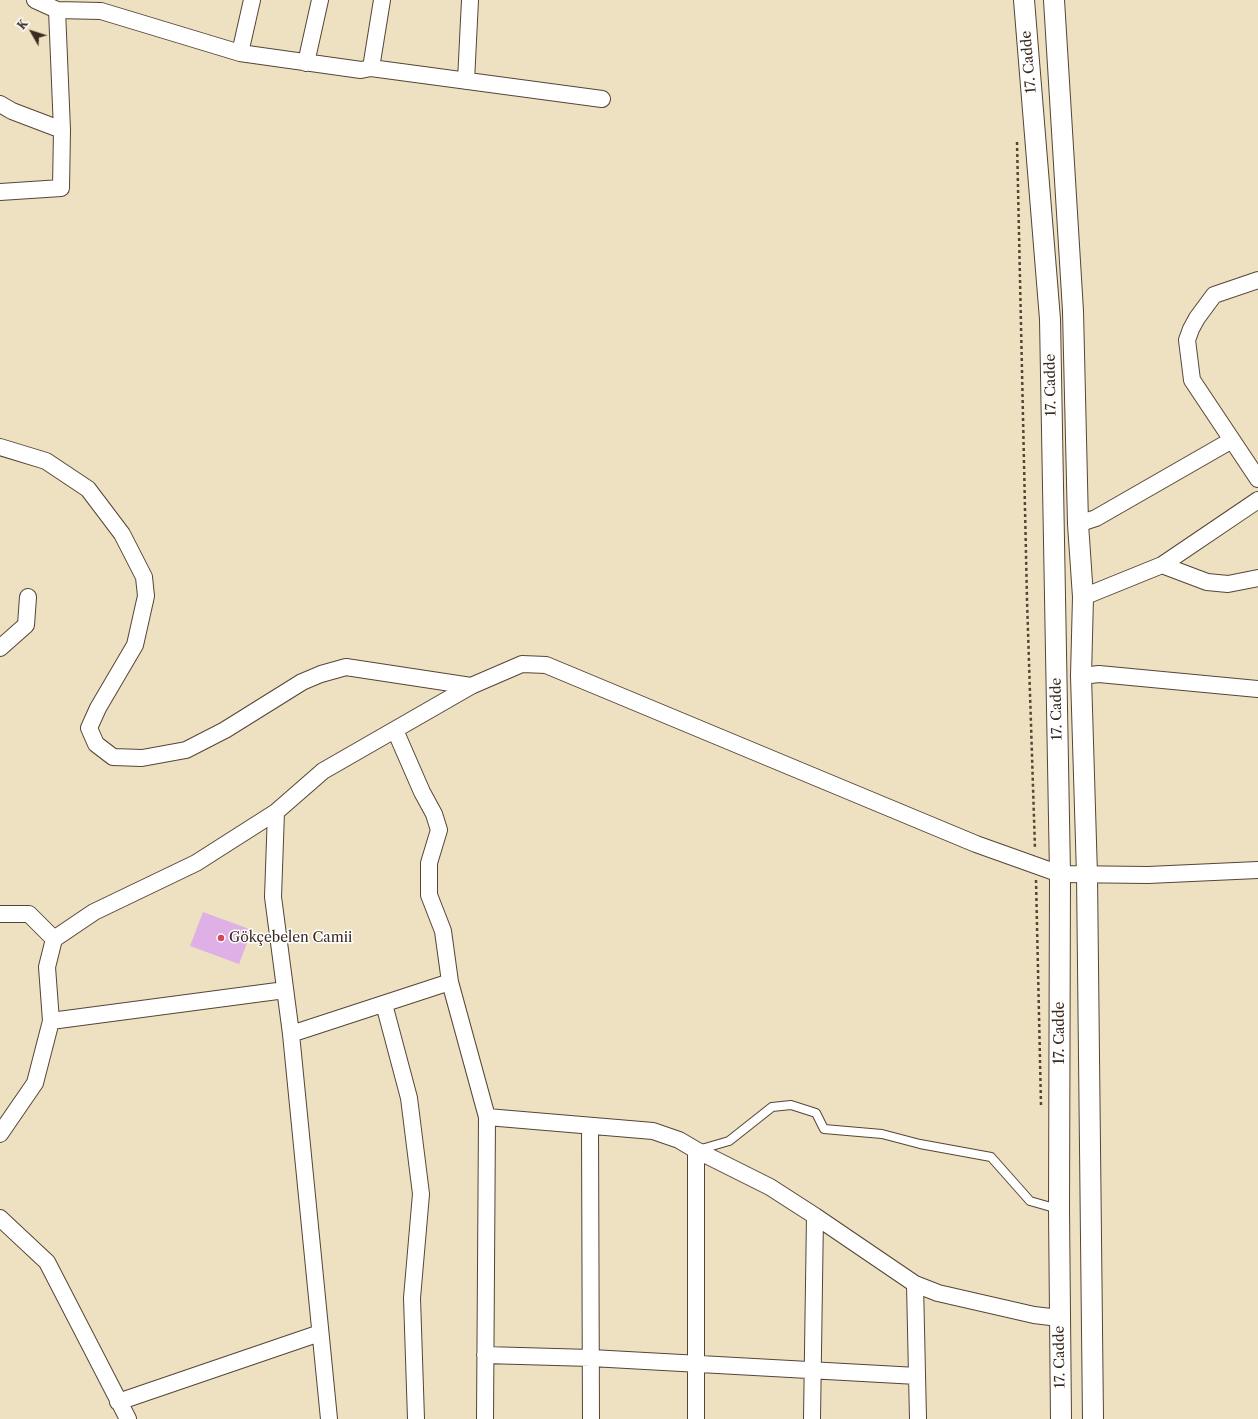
<!DOCTYPE html>
<html>
<head>
<meta charset="utf-8">
<style>
	body { margin:0 }
	#map { position:relative; width:1258px; height:1419px; overflow:hidden; background:#ede1c1; font-family:"Libre Caslon Text",serif }
	canvas { display:block }
	.north { position:absolute; left:12px; top:12px; width:40px; height:40px; -webkit-text-stroke:3px #fff; paint-order:stroke; rotate:309deg; font-size:11px; font-weight:700; line-height:16px; text-align:center; color:#3b2a1e }
	.north::after { content:''; display:block; margin:auto; width:14px; height:18px; background:#3b2a1e; clip-path:polygon(50% 0,100% 100%,50% 72%,0 100%) }
</style>
</head>
<body>
<div id="map">
<canvas width="1258" height="1419"></canvas>
<div class="north">K</div>
</div>
<script>
const ctx = document.querySelector('canvas').getContext('2d');
ctx.lineJoin = 'round';
function paint(path, color) {
  ctx.fillStyle = color;
  ctx.fill(path, 'evenodd');
}
function stroke(path, color, width, dash) {
  ctx.strokeStyle = color;
  ctx.lineWidth = width;
  ctx.lineCap = dash ? 'butt' : 'round';
  ctx.setLineDash(dash || []);
  ctx.stroke(path);
}
function drawText(font, color, halo, rows, align = 'center') {
  ctx.font = font + ' "Libre Caslon Text",serif';
  ctx.lineWidth = 3;
  ctx.setLineDash([]);
  ctx.textBaseline = 'middle';
  ctx.strokeStyle = halo;
  ctx.fillStyle = color;
  for (const [text, x, y, turn = 0] of rows) {
    ctx.save();
    ctx.translate(x, y);
    ctx.rotate((+turn || 0) * Math.PI / 180);
    ctx.textAlign = isNaN(turn) ? turn : align;
    if (halo) ctx.strokeText(text, 0, 0);
    ctx.fillText(text, 0, 0);
    ctx.restore();
  }
}
paint(new Path2D(`
	M203,912L252,930L239,964L190,946Z`), '#deb0e5');
const service = new Path2D(`
	M698,1150L729,1141L772,1107L791,1105L816,1113L824,1129L882,1134L920,1144L991,1157L1030,1201L1058,1209`);
const minor = new Path2D(`
	M35,0L57,10L101,11L240,53L361,70L371,68L602,99
	M240,53L252,0
	M306,63L320,0
	M371,68L382,0
	M466,81L470,0
	M0,104L12,111L62,130
	M0,192L61,188L62,130L57,10
	M1258,280L1214,295L1197,318L1191,329L1187,340L1192,380L1258,479
	M0,447L46,461L88,489L122,534L144,577L146,596L135,645L98,708L89,728L96,744L113,757L142,758L186,750L225,730L302,682L321,674L346,667L471,686
	M1078,524L1096,518L1232,440
	M1162,565L1207,582L1228,584L1258,578
	M1083,597L1162,565L1258,500
	M0,648L26,625L28,597
	M1081,676L1099,674L1258,689
	M395,730L422,792L434,814L439,830L429,863V895L443,931L450,982L487,1117L485,1419
	M0,914H29L54,939
	M384,1004L409,1098L421,1194L412,1298L416,1419
	M51,1021L285,990
	M291,1034L450,982
	M487,1117L653,1131L679,1140L696,1150L770,1187L815,1216L915,1284L938,1293L1034,1315L1059,1318
	M590,1126L591,1419
	M0,1134L35,1083L51,1021L47,967L54,939L94,912L196,863L276,812
	M696,1150V1419
	M0,1218L47,1262L128,1419
	M915,1284L918,1419
	M485,1355L591,1358L917,1376
	M118,1402L320,1333
	M329,1419L291,1034L273,897L276,812L323,771L471,686L522,664L546,665L976,844L1060,874L1148,875L1258,870
	M812,1419L815,1216`);
const tertiary = new Path2D(`
	M1024,0L1050,319L1060,874L1059,1210L1061,1419
	M1054,0L1073,311L1078,524L1083,597L1081,676L1087,875L1093,1419`);
stroke(service, '#564536', 10);
stroke(minor, '#564536', 18);
stroke(tertiary, '#564536', 22);
stroke(new Path2D(`
	M1017,142L1027,600L1035,849
	M1036,880L1041,1105`), '#564536', 2.5, [3, 3]);
stroke(service, '#fff', 8);
stroke(minor, '#fff', 16);
stroke(tertiary, '#fff', 20);
for (const [x, y, r, color] of [
	[221,938,4,"#d1495b"]
]) {
  const dot = new Path2D();
  dot.arc(x, y, r, 0, 2 * Math.PI);
  ctx.fillStyle = color;
  ctx.fill(dot);
  stroke(dot, '#fff', 1.5);
}
drawText('14px', '#3b2a1e', '#fff', [
	["17. Cadde",1029,62,-95],
	["17. Cadde",1051,385,-91],
	["17. Cadde",1057,709,-91],
	["17. Cadde",1060,1033,-90],
	["17. Cadde",1060,1357,-91]
]);
drawText('14px', '#3b2a1e', '#fff', [
	["Gökçebelen Camii",229,938]
], 'left');
</script>
</body>
</html>
